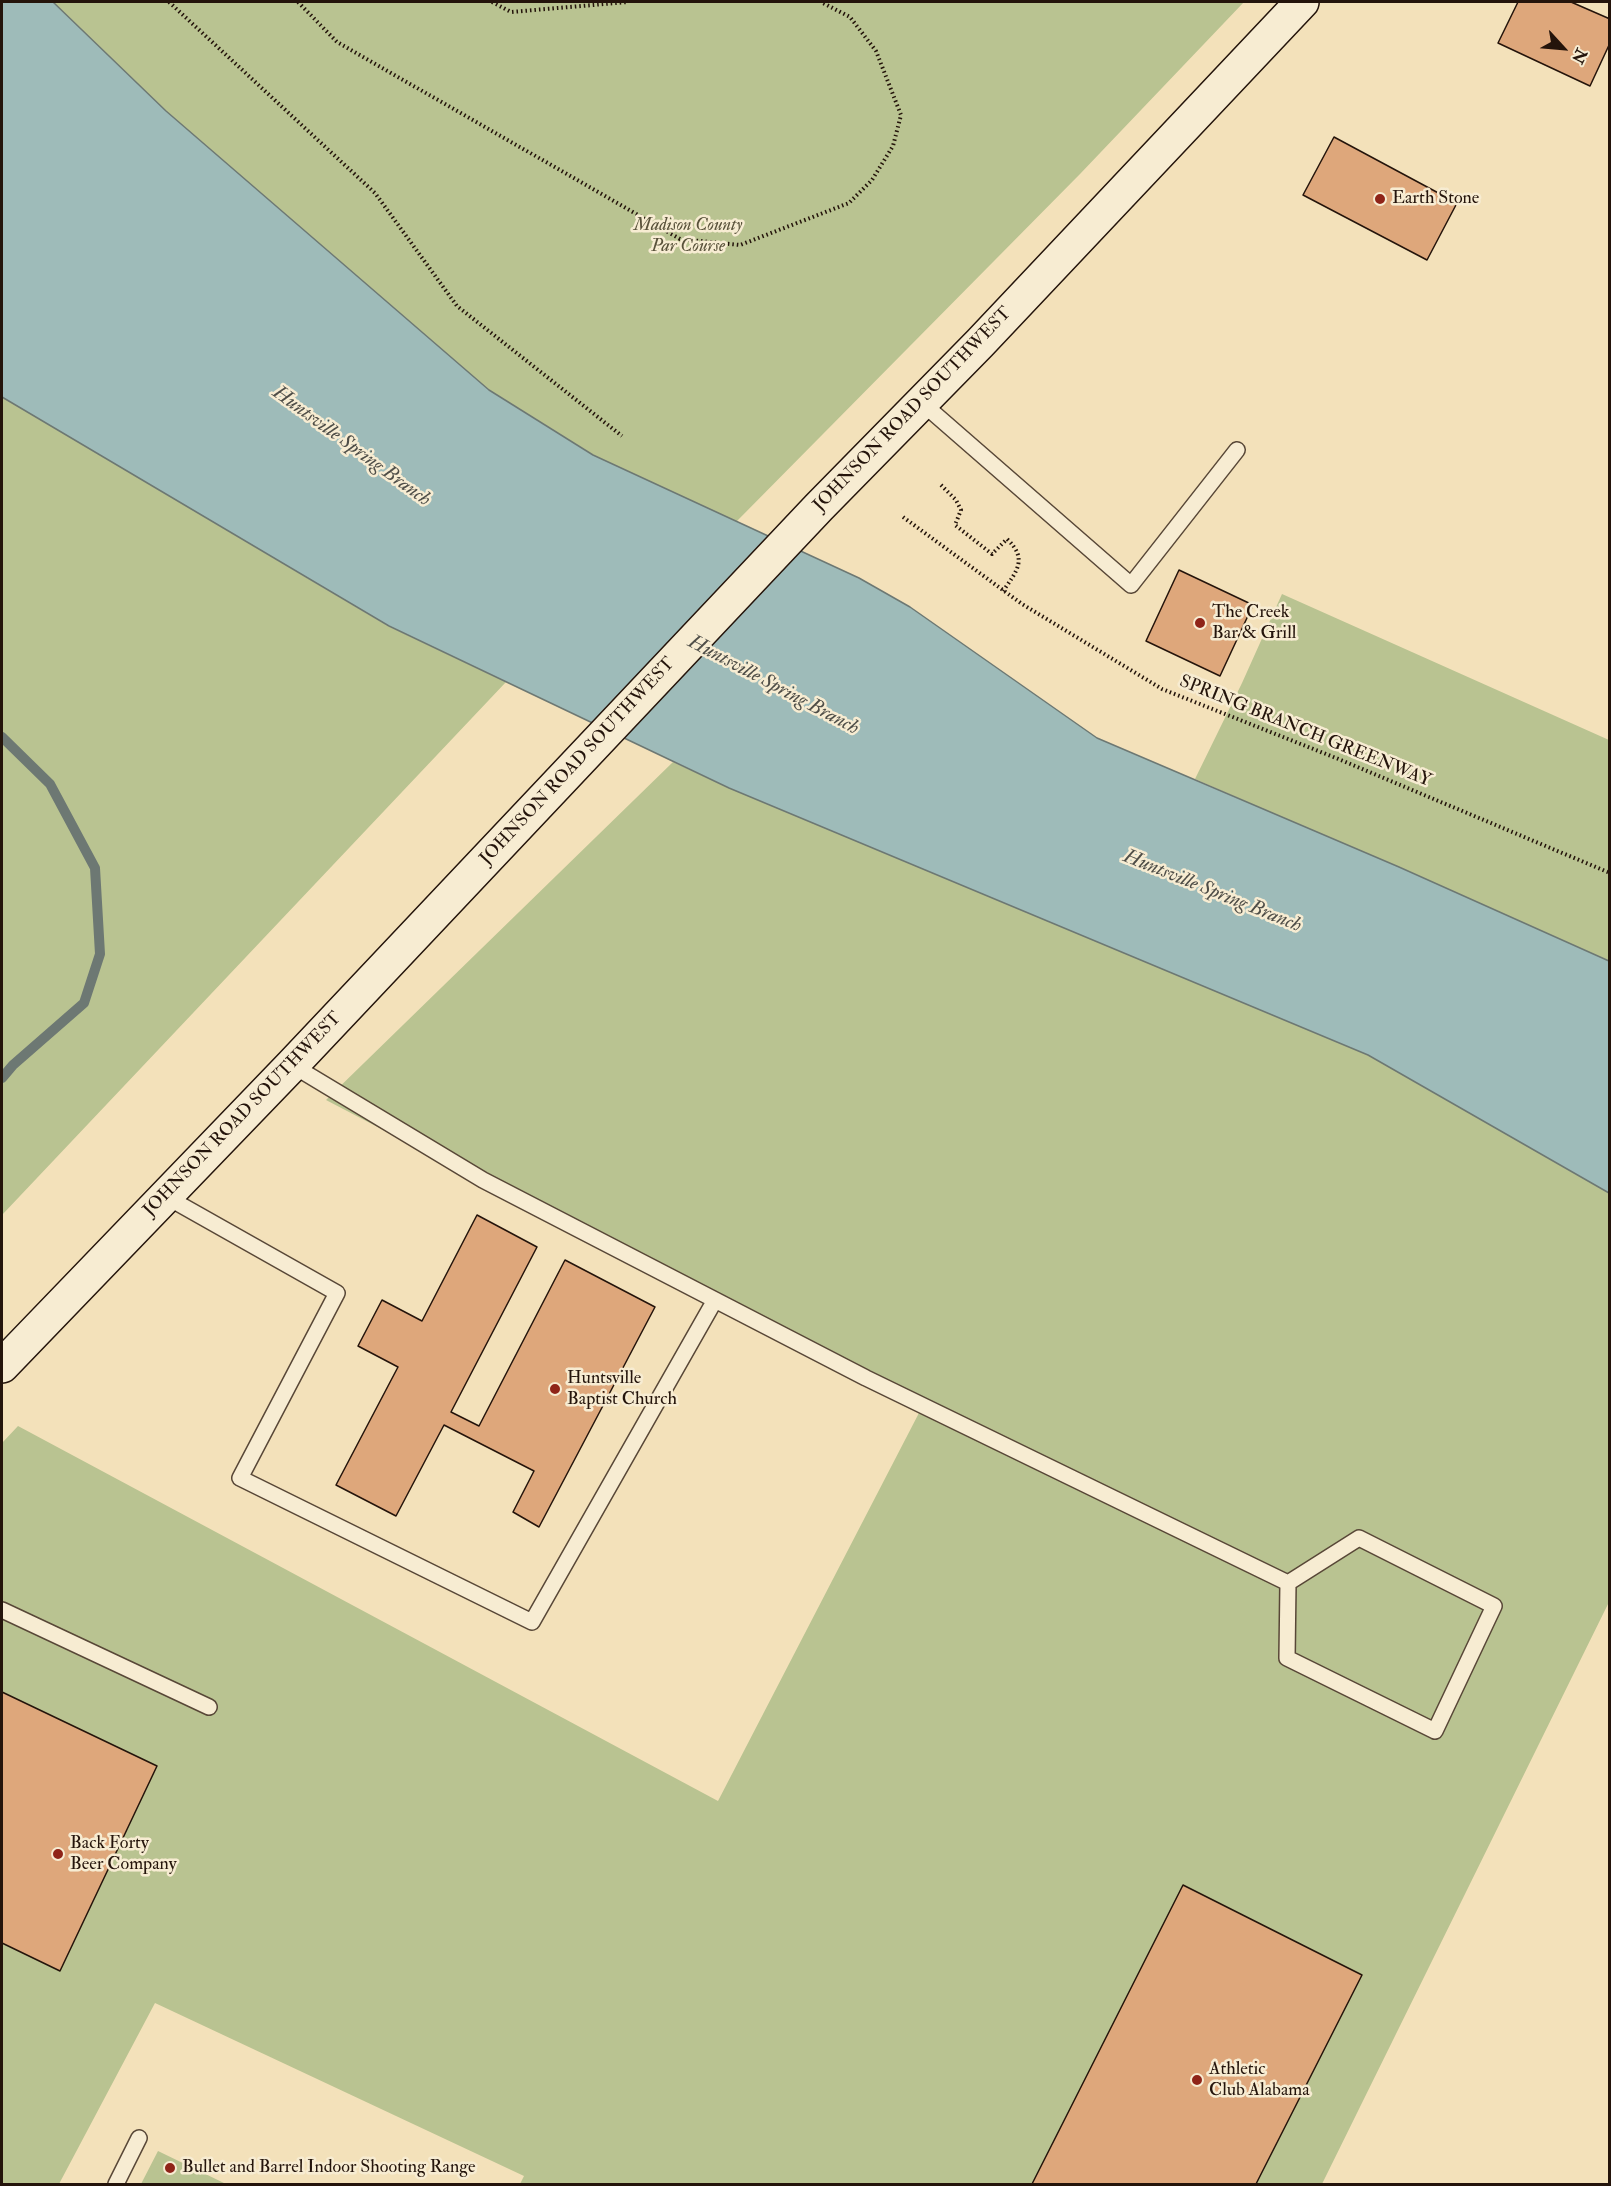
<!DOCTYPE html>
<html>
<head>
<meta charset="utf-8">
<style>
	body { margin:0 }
	#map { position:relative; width:1611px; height:2186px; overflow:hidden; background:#f3e1ba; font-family:"IM FELL Double Pica",serif }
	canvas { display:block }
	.frame { position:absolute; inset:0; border:3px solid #24140b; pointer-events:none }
	.north { position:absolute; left:1533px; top:18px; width:60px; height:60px; -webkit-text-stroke:4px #f7ecd2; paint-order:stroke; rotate:116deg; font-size:16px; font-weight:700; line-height:24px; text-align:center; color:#24140b }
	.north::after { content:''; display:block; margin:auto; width:21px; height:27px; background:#24140b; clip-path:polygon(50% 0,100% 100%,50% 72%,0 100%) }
</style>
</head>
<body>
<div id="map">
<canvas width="1611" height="2186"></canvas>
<div class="frame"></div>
<div class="north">N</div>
</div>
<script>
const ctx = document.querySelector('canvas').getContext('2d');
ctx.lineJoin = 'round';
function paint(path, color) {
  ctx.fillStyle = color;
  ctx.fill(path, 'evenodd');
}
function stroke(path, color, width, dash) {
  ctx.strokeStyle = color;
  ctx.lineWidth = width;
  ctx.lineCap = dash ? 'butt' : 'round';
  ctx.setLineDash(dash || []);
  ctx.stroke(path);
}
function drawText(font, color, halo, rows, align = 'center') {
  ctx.font = font + ' "IM FELL Double Pica",serif';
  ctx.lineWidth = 5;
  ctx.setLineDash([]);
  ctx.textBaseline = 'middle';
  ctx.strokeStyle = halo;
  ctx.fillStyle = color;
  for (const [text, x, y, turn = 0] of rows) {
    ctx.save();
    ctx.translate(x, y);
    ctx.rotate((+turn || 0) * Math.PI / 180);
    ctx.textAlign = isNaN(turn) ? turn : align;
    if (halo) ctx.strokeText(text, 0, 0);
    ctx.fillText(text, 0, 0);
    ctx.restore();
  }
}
paint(new Path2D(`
	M53,2H1244L1080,174L736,522L593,455L489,390L166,111Z
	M2,397L388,626L506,682L2,1215Z
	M1282,594L1609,740V961L1195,779L1242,683Z
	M673,762L729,788L1368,1055L1609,1193V1602L1322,2184H520L524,2176L155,2003L59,2184H2V1443L18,1426L718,1801L920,1411L326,1100Z
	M158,2151L226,2184H141Z`), '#b9c391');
const water = new Path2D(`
	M2,2H53L166,111L489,390L593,455L859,578L910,607L1097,738L1399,867L1609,961V1193L1368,1055L729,788L389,626L2,397Z`);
paint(water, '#9ebbb9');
stroke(water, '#6d7873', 1.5);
stroke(new Path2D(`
	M2,737L50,784L95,868L100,954L84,1003L13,1065L2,1078`), '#6d7873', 10);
const building = new Path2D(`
	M1518,2H1571L1610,19V43L1590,86L1498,43Z
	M1334,137L1457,203L1427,260L1303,195Z
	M1179,570L1253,605L1220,676L1146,641Z
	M477,1215L537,1247L451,1412L479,1426L565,1260L655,1307L539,1527L513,1512L534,1471L444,1425L396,1516L336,1485L398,1367L358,1346L382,1300L422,1321Z
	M2,1692L157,1766L60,1971L2,1943Z
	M1183,1885L1362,1975L1256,2184H1032Z`);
paint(building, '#dea77b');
stroke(building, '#24140b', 1.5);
const lane = new Path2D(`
	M921,402L1131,585L1237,450
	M292,1065L483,1180L866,1378L1288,1583
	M165,1196L337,1293L240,1478L532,1622L715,1300
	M1359,1538L1494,1606L1435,1731L1287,1658L1288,1583Z
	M2,1610L209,1707
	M116,2184L139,2138`);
const secondary = new Path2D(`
	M2,1366L292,1065L819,507L980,343L1302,2`);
stroke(lane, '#584737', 18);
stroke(secondary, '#24140b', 36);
stroke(new Path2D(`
	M169,2L375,193L457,306L622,436
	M298,2L337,42L680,239L740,245L849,203L872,180L893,146L901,115L876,51L850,17L821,2
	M492,2L511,12L628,2
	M941,485L956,500L961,510L955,525L992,554L1007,539C1028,559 1017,571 1003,591
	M903,517L1022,604L1162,689L1336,758L1610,873`), '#24140b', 4, [1.5, 3]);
stroke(lane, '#f7ecd2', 15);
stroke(secondary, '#f7ecd2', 33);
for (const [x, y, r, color] of [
	[1380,199,6,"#8f2418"],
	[1200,623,6,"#8f2418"],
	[555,1389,6,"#8f2418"],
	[58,1854,6,"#8f2418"],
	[1197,2080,6,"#8f2418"],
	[170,2168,6,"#8f2418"]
]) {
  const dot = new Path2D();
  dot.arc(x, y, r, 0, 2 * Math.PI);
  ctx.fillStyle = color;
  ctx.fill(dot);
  stroke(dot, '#f7ecd2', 2);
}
drawText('18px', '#24140b', '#f7ecd2', [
	["Earth Stone",1392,199],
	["The Creek",1212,613],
	["Bar & Grill",1212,634],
	["Huntsville",567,1379],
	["Baptist Church",567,1400],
	["Back Forty",70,1844],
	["Beer Company",70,1865],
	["Athletic",1209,2070],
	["Club Alabama",1209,2091],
	["Bullet and Barrel Indoor Shooting Range",182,2168]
], 'left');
drawText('italic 18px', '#58513a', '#f7ecd2', [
	["Madison County",688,226],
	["Par Course",688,247]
]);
drawText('18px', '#24140b', '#f7ecd2', [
	["JOHNSON ROAD SOUTHWEST",913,410,-46],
	["SPRING BRANCH GREENWAY",1305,732,22],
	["JOHNSON ROAD SOUTHWEST",578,762,-47],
	["JOHNSON ROAD SOUTHWEST",243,1115,-46]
]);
drawText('italic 20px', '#4f4e48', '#f7ecd2', [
	["Huntsville Spring Branch",351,447,36],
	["Huntsville Spring Branch",773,686,28],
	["Huntsville Spring Branch",1212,892,22]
]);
</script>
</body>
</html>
